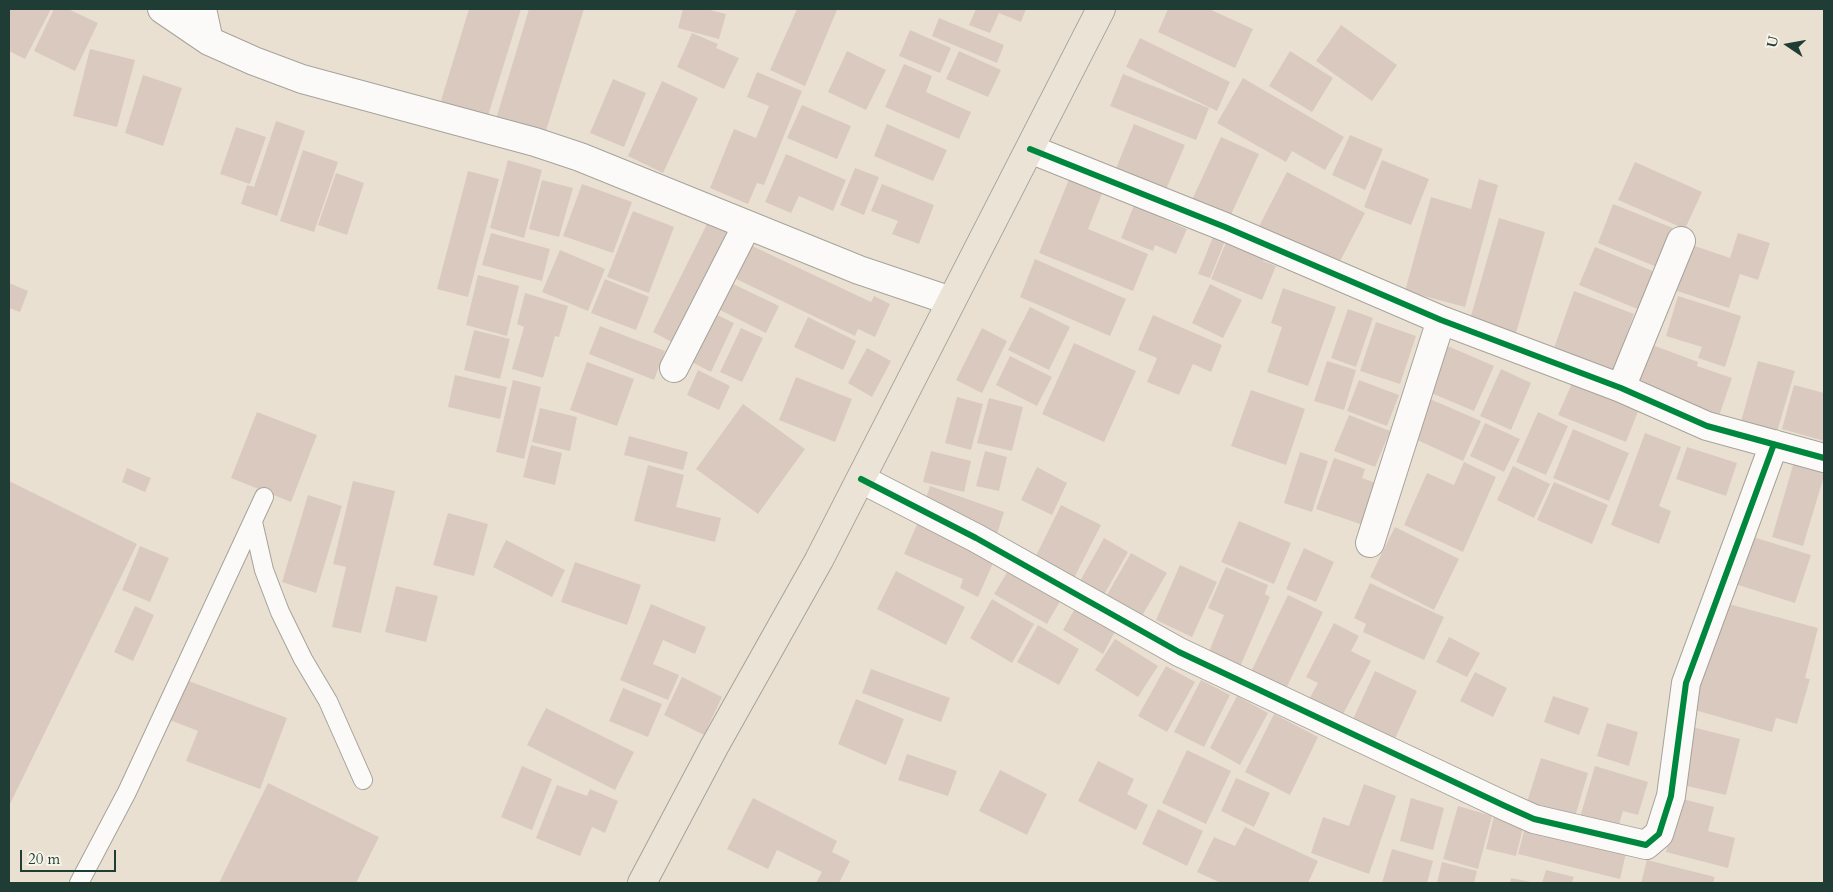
<!DOCTYPE html>
<html>
<head>
<meta charset="utf-8">
<style>
	body { margin:0 }
	#map { position:relative; width:1833px; height:892px; overflow:hidden; background:#eae0d2; font-family:Cardo,serif }
	canvas { display:block }
	.frame { position:absolute; inset:0; border:10px solid #1f3d34; pointer-events:none }
	.north { position:absolute; left:1763px; top:20px; width:50px; height:50px; -webkit-text-stroke:4px #f7f3e8; paint-order:stroke; rotate:282deg; font-size:14px; font-weight:700; line-height:20px; text-align:center; color:#1f3d34 }
	.north::after { content:''; display:block; margin:auto; width:18px; height:22px; background:#1f3d34; clip-path:polygon(50% 0,100% 100%,50% 72%,0 100%) }
	.scale { position:absolute; left:20px; top:850px; width:96px; height:22px; box-sizing:border-box; border:2px solid #1f3d34; border-top:0; padding-left:6px; font-size:15px; line-height:18px; white-space:nowrap; color:#1f3d34; -webkit-text-stroke:4px #f7f3e8; paint-order:stroke }
</style>
</head>
<body>
<div id="map">
<canvas width="1833" height="892"></canvas>
<div class="frame"></div>
<div class="north">U</div>
<div class="scale">20 m</div>
</div>
<script>
const ctx = document.querySelector('canvas').getContext('2d');
ctx.lineJoin = 'round';
function paint(path, color) {
  ctx.fillStyle = color;
  ctx.fill(path, 'evenodd');
}
function stroke(path, color, width, dash) {
  ctx.strokeStyle = color;
  ctx.lineWidth = width;
  ctx.lineCap = dash ? 'butt' : 'round';
  ctx.setLineDash(dash || []);
  ctx.stroke(path);
}
paint(new Path2D(`
	M9,9H51L25,59L9,51Z
	M54,9H68L98,23L75,71L34,51Z
	M469,9H521L487,119L440,104Z
	M529,9H584L545,134L496,119Z
	M683,9H706L726,14L719,39L678,28Z
	M797,9H834L837,10L805,86L770,70Z
	M976,9H1026L1021,22L999,13L990,33L969,25Z
	M1168,9H1209L1253,29L1235,68L1158,32Z
	M939,18L1004,45L997,63L932,36Z
	M1341,25L1397,65L1372,101L1316,61Z
	M910,30L951,48L940,73L899,56Z
	M692,33L718,44L716,48L739,58L724,89L677,67Z
	M1140,38L1230,82L1217,111L1126,67Z
	M90,49L135,60L117,127L73,116Z
	M847,51L886,70L866,110L828,92Z
	M959,51L1001,70L988,97L946,79Z
	M1290,51L1333,78L1312,112L1269,86Z
	M904,64L932,76L926,92L971,112L959,139L885,107Z
	M757,72L802,91L764,185L757,183L748,204L710,188L734,129L756,138L769,106L747,97Z
	M1123,74L1209,108L1196,140L1110,106Z
	M143,75L182,88L163,146L125,133Z
	M1243,78L1344,137L1325,170L1292,151L1286,162L1217,123Z
	M613,79L646,93L624,147L590,133Z
	M662,81L698,98L663,173L628,156Z
	M802,105L851,126L837,159L787,138Z
	M276,121L305,131L277,216L241,204L247,185L254,187Z
	M887,124L947,150L933,181L874,156Z
	M1134,124L1185,145L1165,192L1115,171Z
	M236,127L266,137L250,184L220,174Z
	M1350,135L1383,149L1365,190L1332,175Z
	M1221,137L1259,154L1229,219L1191,202Z
	M303,150L338,162L314,232L280,221Z
	M786,154L846,180L833,211L799,196L791,213L765,202Z
	M508,160L542,170L524,238L490,228Z
	M1382,160L1429,179L1411,225L1364,207Z
	M1635,162L1702,192L1685,229L1618,200Z
	M855,168L879,177L864,215L840,205Z
	M468,171L499,179L468,297L437,289Z
	M1072,172L1105,186L1088,229L1148,254L1133,291L1039,253Z
	M1287,172L1365,213L1337,267L1256,232Z
	M336,173L364,183L347,235L318,225Z
	M1479,179L1498,185L1465,307L1405,291L1431,197L1471,209Z
	M542,180L573,188L559,237L529,229Z
	M582,184L632,202L613,253L563,236Z
	M882,184L934,205L919,244L892,234L898,221L871,211Z
	M1138,195L1170,209L1166,220L1187,229L1176,254L1155,245L1153,251L1121,238Z
	M1613,204L1673,228L1657,267L1598,243Z
	M633,211L674,227L649,293L607,277Z
	M1499,218L1545,232L1514,340L1468,326Z
	M709,220L740,236L683,348L653,332Z
	M1215,232L1227,236L1210,278L1198,274Z
	M491,233L550,249L542,281L482,265Z
	M1738,233L1770,243L1758,280L1740,274L1729,308L1671,289L1686,243L1730,258Z
	M1229,235L1267,250L1263,261L1276,266L1262,300L1211,279Z
	M748,244L871,302L874,296L890,304L875,337L858,329L855,336L732,277Z
	M1595,247L1655,272L1640,310L1579,285Z
	M560,250L605,269L588,311L542,292Z
	M1035,259L1126,299L1110,336L1020,297Z
	M478,275L519,286L507,336L466,325Z
	M605,279L649,297L636,330L591,313Z
	M727,281L779,306L766,333L714,307Z
	M9,283L28,291L20,312L9,308Z
	M1210,284L1242,300L1223,338L1192,323Z
	M1283,288L1336,307L1308,386L1267,372L1282,327L1271,323Z
	M1574,291L1634,314L1614,370L1554,348Z
	M525,293L568,306L559,337L555,336L543,378L512,369L524,327L517,324Z
	M1678,296L1741,316L1725,367L1698,358L1702,347L1666,336Z
	M1030,307L1070,327L1049,370L1008,350Z
	M1348,309L1373,318L1356,367L1331,358Z
	M709,311L734,323L711,372L686,359Z
	M1153,315L1222,345L1211,372L1193,364L1179,395L1147,382L1157,358L1138,350Z
	M808,317L856,341L843,370L794,347Z
	M1376,322L1416,336L1400,384L1360,371Z
	M600,326L665,351L654,380L589,354Z
	M741,328L763,338L742,382L720,372Z
	M982,328L1007,341L982,393L956,380Z
	M474,330L510,339L500,379L464,370Z
	M1074,343L1136,371L1104,442L1042,414Z
	M1647,343L1698,362L1697,366L1732,378L1719,416L1632,385Z
	M1443,344L1494,366L1474,411L1424,390Z
	M867,348L891,361L872,397L848,383Z
	M1010,356L1052,377L1037,406L996,385Z
	M1327,361L1356,370L1344,410L1314,401Z
	M1758,361L1795,371L1776,435L1740,425Z
	M587,362L634,379L617,426L570,410Z
	M1501,369L1531,383L1511,430L1480,416Z
	M698,370L730,386L719,410L687,395Z
	M455,375L507,387L500,419L448,407Z
	M796,377L852,399L835,442L779,420Z
	M513,380L541,387L524,459L496,452Z
	M1359,380L1399,395L1387,426L1347,411Z
	M1573,381L1639,409L1626,442L1558,415Z
	M1794,385L1824,393V441L1782,429Z
	M1251,390L1305,409L1286,465L1231,446Z
	M957,397L983,404L971,450L945,443Z
	M989,398L1023,407L1012,451L977,443Z
	M1430,399L1481,421L1463,461L1413,438Z
	M743,404L805,449L758,514L696,469Z
	M540,408L577,417L570,451L532,442Z
	M257,412L317,435L291,502L231,478Z
	M1538,412L1568,426L1546,475L1516,462Z
	M1349,415L1390,431L1375,467L1334,451Z
	M1485,423L1520,439L1504,472L1470,456Z
	M1573,429L1629,453L1609,501L1553,478Z
	M1645,433L1681,447L1659,506L1671,511L1659,544L1611,525Z
	M629,436L688,452L683,470L624,455Z
	M531,445L562,453L555,485L523,477Z
	M1687,447L1737,463L1726,496L1676,479Z
	M931,451L971,461L964,492L923,482Z
	M985,451L1007,457L999,491L976,486Z
	M1300,452L1328,461L1312,512L1284,503Z
	M1796,455L1824,464V476L1803,546L1772,537Z
	M1334,458L1365,469L1362,478L1381,485L1366,526L1316,509Z
	M1464,462L1496,477L1463,552L1404,525L1427,473L1454,485Z
	M648,465L684,475L676,507L721,518L715,542L634,521Z
	M1513,466L1550,484L1534,518L1497,500Z
	M1037,467L1067,483L1052,515L1021,500Z
	M127,468L151,478L145,492L122,482Z
	M9,481L137,544L9,806Z
	M353,481L395,491L361,633L332,627L346,567L333,564Z
	M1554,482L1608,505L1592,544L1537,520Z
	M930,486L1004,512L997,534L923,508Z
	M308,495L342,506L316,593L282,582Z
	M1061,505L1101,525L1070,586L1031,566Z
	M448,513L488,524L474,576L433,565Z
	M919,520L997,554L978,597L960,588L963,579L904,554Z
	M1239,521L1291,543L1274,584L1221,562Z
	M1395,527L1459,559L1434,610L1370,577Z
	M1750,536L1811,555L1795,603L1735,584Z
	M1104,538L1128,552L1104,595L1080,581Z
	M506,540L565,570L552,597L493,567Z
	M140,546L169,558L150,602L122,590Z
	M1304,548L1334,562L1316,602L1286,589Z
	M1131,553L1167,573L1139,621L1104,600Z
	M575,562L641,585L627,625L561,602Z
	M1180,565L1217,582L1192,637L1156,620Z
	M1011,566L1063,596L1047,624L994,594Z
	M1226,567L1268,585L1265,594L1270,597L1240,667L1208,654L1224,615L1208,608Z
	M896,571L965,607L946,645L877,609Z
	M1370,583L1444,617L1424,660L1363,632L1366,624L1354,618Z
	M396,586L438,596L426,642L385,632Z
	M1288,595L1323,612L1284,693L1249,676Z
	M992,599L1034,624L1012,663L970,638Z
	M1078,603L1118,626L1103,654L1063,630Z
	M1725,603L1818,628L1805,678L1810,679L1797,724L1776,718L1772,732L1691,709Z
	M651,604L706,627L695,654L663,640L653,664L679,675L668,700L620,680Z
	M135,606L154,615L133,661L114,652Z
	M1334,623L1359,636L1351,651L1371,661L1341,718L1308,701L1318,683L1306,677Z
	M1038,625L1079,649L1059,685L1017,662Z
	M1449,637L1480,653L1467,677L1436,662Z
	M1115,639L1158,666L1138,697L1095,670Z
	M1166,666L1195,682L1167,732L1138,716Z
	M871,669L950,698L941,722L862,693Z
	M1375,671L1417,691L1391,747L1349,728Z
	M1475,672L1507,688L1493,717L1460,701Z
	M682,677L722,697L704,735L664,715Z
	M186,680L287,718L260,789L186,761L198,731L170,720Z
	M1201,680L1230,695L1204,747L1174,732Z
	M623,688L662,704L648,737L609,721Z
	M1237,696L1268,713L1240,765L1210,748Z
	M1553,696L1589,708L1579,735L1544,722Z
	M856,699L904,719L886,765L838,744Z
	M546,708L634,752L615,790L527,745Z
	M1274,714L1318,737L1290,795L1245,772Z
	M1607,723L1638,732L1629,766L1597,756Z
	M1688,726L1740,739L1726,795L1674,783Z
	M1187,750L1231,771L1206,824L1162,803Z
	M907,754L957,771L948,796L898,780Z
	M1541,758L1588,773L1574,820L1526,805Z
	M1098,761L1134,779L1127,794L1148,805L1136,830L1078,801Z
	M522,766L552,779L532,830L501,817Z
	M1595,766L1648,782L1638,815L1623,811L1616,835L1578,824Z
	M1000,770L1047,794L1027,835L979,811Z
	M1236,778L1270,793L1254,827L1221,811Z
	M268,783L379,837L356,883H219Z
	M1364,784L1396,796L1369,874L1311,853L1323,817L1349,826Z
	M557,785L587,796L590,789L618,801L605,833L592,827L580,856L536,838Z
	M753,798L837,841L832,852L850,861L839,883H816L822,872L777,850L768,869L727,849Z
	M1411,798L1444,808L1433,850L1400,841Z
	M1679,798L1714,807L1708,831L1735,838L1728,868L1666,852Z
	M1458,806L1492,816L1478,869L1443,859Z
	M1158,809L1203,831L1187,866L1142,844Z
	M1494,816L1524,824L1516,856L1486,849Z
	M1526,824L1627,849L1620,879L1518,854Z
	M1245,827L1318,861L1308,883H1221L1197,872L1214,837L1235,846Z
	M1392,849L1433,861L1427,883H1382Z
	M1647,860L1715,877L1713,883H1641Z
	M1442,862L1477,871L1474,883H1437Z
	M1546,870L1574,877L1572,883H1542Z
	M1511,878L1531,882V883H1510Z`), '#dac9bf');
const lane = new Path2D(`
	M253,522L264,570L280,612L303,659L328,701L363,780
	M79,883L127,792L264,497`);
const street = new Path2D(`
	M162,9L209,41L254,61L302,79L535,142L580,157L859,270L951,301
	M202,9L209,41
	M1030,149L1225,227L1441,320L1621,388L1707,426L1824,458
	M674,368L747,225
	M1621,388L1681,241
	M861,479L976,538L1179,652L1505,806L1534,819L1646,845L1659,834L1671,796L1686,683L1774,444
	M1370,543L1441,320`);
const primary = new Path2D(`
	M642,883L714,747L819,560L1101,9`);
stroke(lane, '#a5a39a', 20);
stroke(street, '#a5a39a', 30);
stroke(primary, '#a5a39a', 30);
stroke(lane, '#fcfaf8', 18);
stroke(street, '#fcfaf8', 28);
stroke(primary, '#ece3d7', 28);
stroke(new Path2D(`
	M1030,149L1225,227L1441,320L1621,388L1707,426L1824,458
	M861,479L976,538L1179,652L1505,806L1534,819L1646,845L1659,834L1671,796L1686,683L1774,444`), '#00873e', 6);
</script>
</body>
</html>
